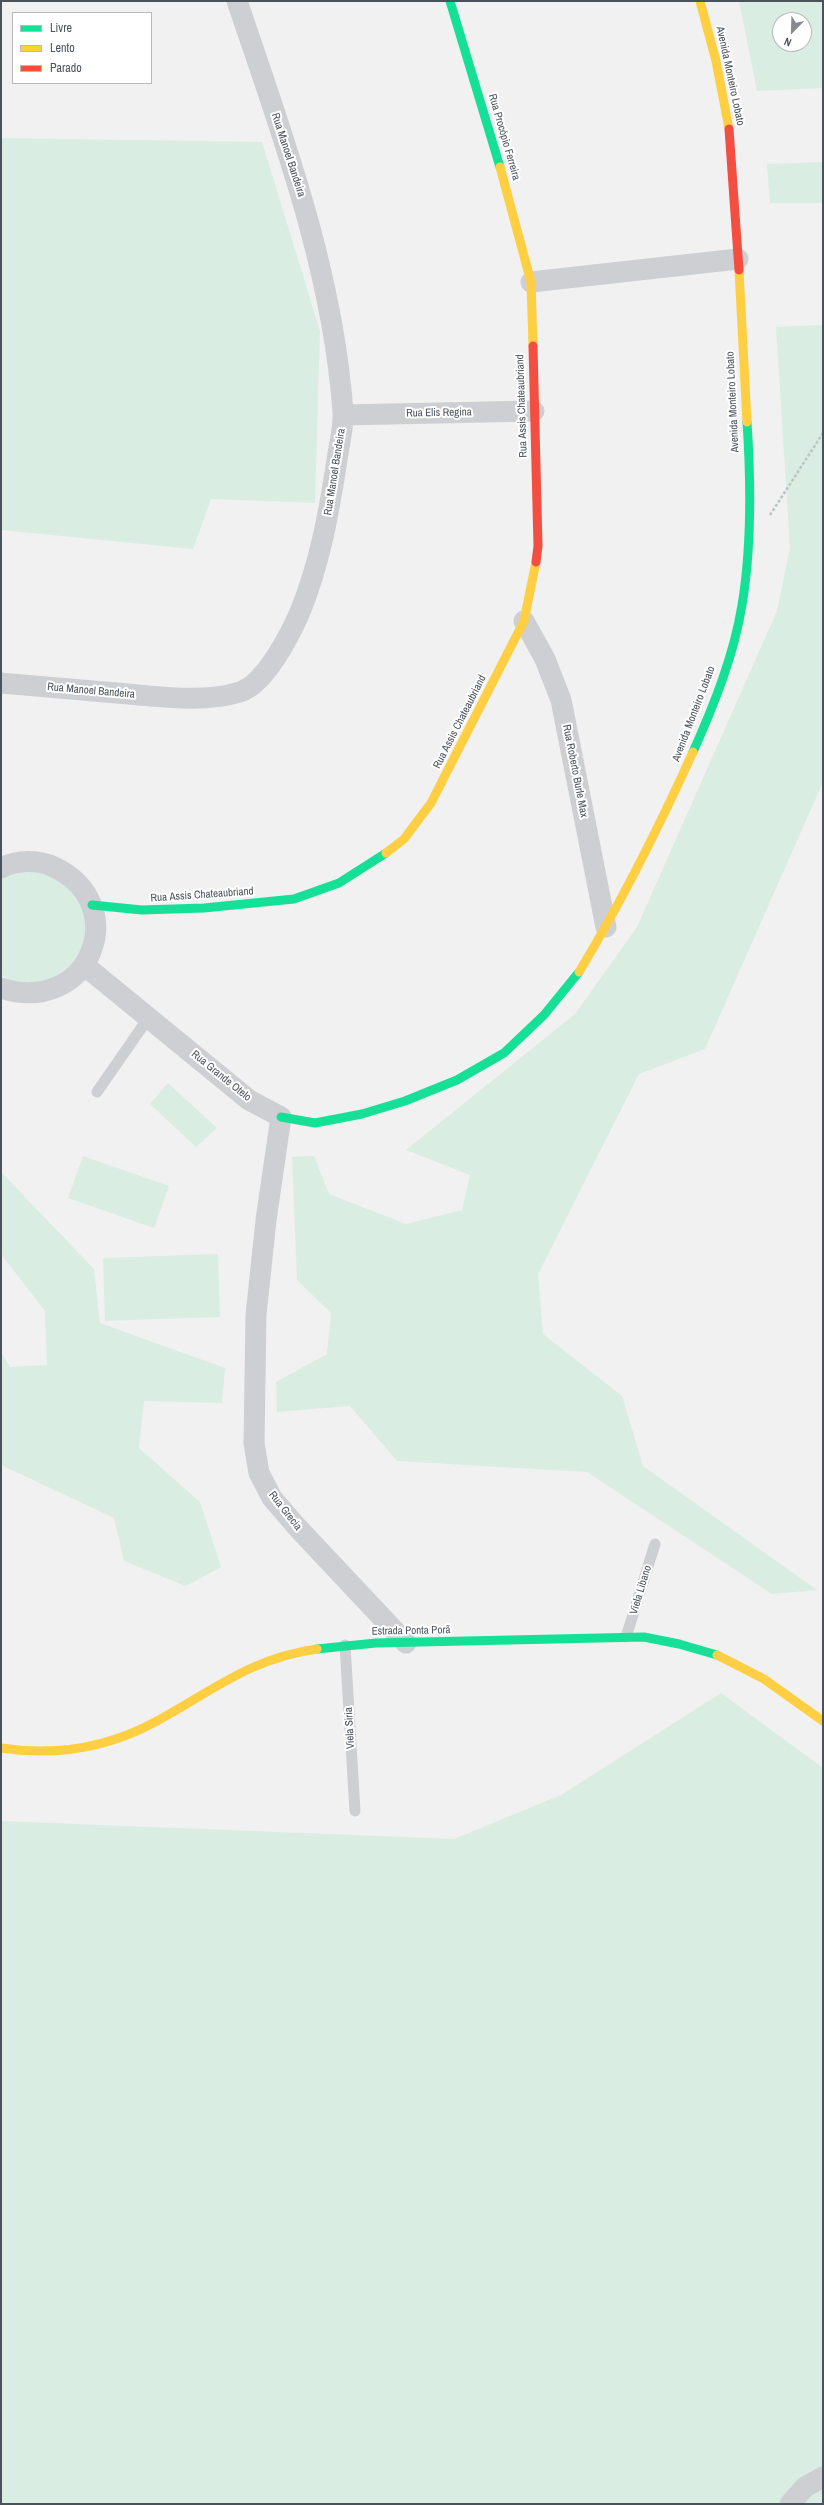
<!DOCTYPE html>
<html>
<head>
<meta charset="utf-8">
<style>
	body { margin:0 }
	#map { position:relative; width:824px; height:2505px; overflow:hidden; background:#f1f1f1; font-family:"Archivo Narrow",sans-serif }
	canvas { display:block }
	.frame { position:absolute; inset:0; border:2px solid #4a525b; pointer-events:none }
	.legend { position:absolute; left:12px; top:12px; width:140px; height:72px; box-sizing:border-box; background:#fff; border:1px solid #b7babd; margin:0; padding:5px 7px; list-style:none; font-size:12px; color:#4a525b }
	.legend li { display:flex; align-items:center; gap:8px; height:20px }
	.legend b { width:20px; border:1px solid #b7babd }
	.north { position:absolute; left:772px; top:12px; width:40px; height:40px; box-sizing:border-box; background:#fff; border:1px solid #b7babd; border-radius:50%; rotate:203deg; font-size:11px; font-weight:700; line-height:16px; text-align:center; color:#4a525b }
	.north::after { content:''; display:block; margin:auto; width:14px; height:18px; background:#848a90; clip-path:polygon(50% 0,100% 100%,50% 72%,0 100%) }
</style>
</head>
<body>
<div id="map">
<canvas width="824" height="2505"></canvas>
<div class="frame"></div>
<ul class="legend">
<li><b style="height:5px;background:#16e098"></b>Livre</li>
<li><b style="height:5px;background:#ffcf43"></b>Lento</li>
<li><b style="height:5px;background:#f24e42"></b>Parado</li>
</ul>
<div class="north">N</div>
</div>
<script>
const ctx = document.querySelector('canvas').getContext('2d');
ctx.lineJoin = 'round';
function paint(path, color) {
  ctx.fillStyle = color;
  ctx.fill(path, 'evenodd');
}
function stroke(path, color, width, dash) {
  ctx.strokeStyle = color;
  ctx.lineWidth = width;
  ctx.lineCap = dash ? 'butt' : 'round';
  ctx.setLineDash(dash || []);
  ctx.stroke(path);
}
function drawText(font, color, halo, rows, align = 'center') {
  ctx.font = font + ' "Archivo Narrow",sans-serif';
  ctx.lineWidth = 4;
  ctx.setLineDash([]);
  ctx.textBaseline = 'middle';
  ctx.strokeStyle = halo;
  ctx.fillStyle = color;
  for (const [text, x, y, turn = 0] of rows) {
    ctx.save();
    ctx.translate(x, y);
    ctx.rotate((+turn || 0) * Math.PI / 180);
    ctx.textAlign = isNaN(turn) ? turn : align;
    if (halo) ctx.strokeText(text, 0, 0);
    ctx.fillText(text, 0, 0);
    ctx.restore();
  }
}
paint(new Path2D(`
	M739,1H823V88L757,91ZM780,20H804V44H780Z
	M1,138L262,142L320,331L315,503L211,499L193,549L1,530Z
	M823,162V203H770L767,164Z
	M823,325V782L705,1049L639,1074L538,1274L543,1334L622,1396L643,1466L817,1590L772,1594L587,1472L397,1461L350,1406L277,1412L276,1382L327,1354L331,1313L297,1280L292,1157L314,1156L329,1194L406,1224L462,1210L470,1175L406,1150L575,1014L637,927L777,611L790,548L776,327Z
	M28,870C45,872 50,875 64,885C120,925 59,1010 1,975V878Z
	M168,1083L217,1128L196,1147L150,1104Z
	M83,1156L169,1186L154,1228L68,1198Z
	M1,1172L94,1269L100,1323L225,1368L222,1403L144,1401L139,1448L200,1502L221,1567L186,1586L124,1561L114,1518L1,1465V1352L10,1367L47,1365L45,1311L1,1254Z
	M218,1254L220,1317L105,1321L103,1258Z
	M721,1693L823,1768V2504H1V1821L454,1839L561,1795Z`), '#d9ede3');
stroke(new Path2D(`
	M770,515L823,433`), '#bcc5c3', 2.5, [3, 2]);
stroke(new Path2D(`
	M97,1092L149,1017
	M626,1637L655,1544
	M345,1645L355,1811`), '#cdcfd2', 11);
stroke(new Path2D(`
	M531,282L738,259
	M343,415L534,411
	M524,621L545,659L561,700L606,927
	M1,683C43,687 85,690 128,694C164,697 204,703 240,692C265,684 290,635 300,612C320,563 329,512 337,460C339,445 344,427 343,412C333,270 282,134 237,1
	M1,868C16,860 38,859 54,867C134,905 89,1017 1,988
	M84,965L249,1100L281,1117L266,1220L256,1315L254,1443L259,1473L272,1498L297,1527L406,1643
	M790,2504L805,2487L823,2477`), '#cdcfd2', 21);
stroke(new Path2D(`
	M450,1L500,167
	M693,752C714,705 734,655 742,605C752,545 751,482 747,422
	M92,905L142,910L204,908L294,899L339,883L386,853
	M281,1117L315,1123L362,1114L405,1101L457,1080L504,1053L544,1015L579,972
	M317,1649L376,1643L644,1637L679,1644L717,1655`), '#16e098', 9);
stroke(new Path2D(`
	M700,1L716,61L729,129
	M500,167L531,282L533,346
	M739,270L747,422
	M386,853L404,839L431,803L524,621L536,562
	M579,972C622,901 659,827 693,752
	M717,1655L764,1679L823,1721
	M1,1748C54,1756 107,1748 155,1722C211,1692 250,1658 317,1649`), '#ffcf43', 9);
stroke(new Path2D(`
	M729,129L739,270
	M533,346L538,546L536,562`), '#f24e42', 9);
drawText('11px', '#4a525b', '#fff', [
	["Avenida Monteiro Lobato",730,76,78],
	["Rua Procópio Ferreira",504,137,74],
	["Rua Manoel Bandeira",288,155,72],
	["Avenida Monteiro Lobato",733,402,-93],
	["Rua Assis Chateaubriand",522,406,-92],
	["Rua Elis Regina",439,413,-1],
	["Rua Manoel Bandeira",335,472,-81],
	["Rua Manoel Bandeira",91,691,5],
	["Avenida Monteiro Lobato",694,714,-69],
	["Rua Assis Chateaubriand",460,722,-63],
	["Rua Roberto Burle Max",575,771,79],
	["Rua Assis Chateaubriand",202,895,-4],
	["Rua Grande Otelo",221,1076,39],
	["Rua Grecia",285,1511,52],
	["Viela Libano",641,1590,-73],
	["Estrada Ponta Porã",411,1631,-1],
	["Viela Siria",350,1728,-93]
]);
</script>
</body>
</html>
